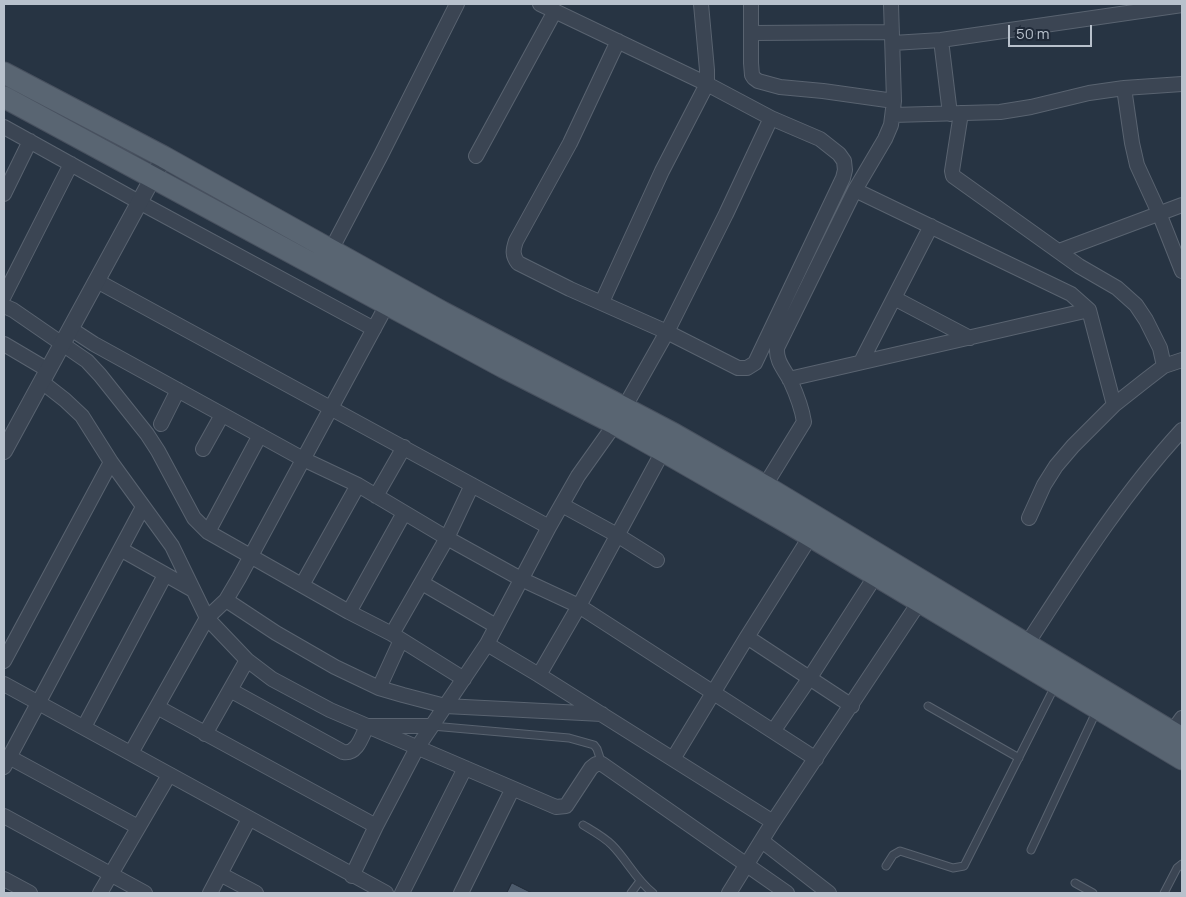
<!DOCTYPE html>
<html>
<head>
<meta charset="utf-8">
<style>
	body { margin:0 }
	#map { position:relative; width:1186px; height:897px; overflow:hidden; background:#273443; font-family:Manrope,sans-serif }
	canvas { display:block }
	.frame { position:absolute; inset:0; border:5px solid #b8c1cc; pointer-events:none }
	.scale { position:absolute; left:1008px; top:25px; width:84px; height:22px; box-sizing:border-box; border:2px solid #b8c1cc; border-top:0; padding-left:6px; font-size:15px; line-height:18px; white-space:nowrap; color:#b8c1cc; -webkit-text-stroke:4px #202a38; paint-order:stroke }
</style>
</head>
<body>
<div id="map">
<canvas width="1186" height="897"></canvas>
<div class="frame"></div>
<div class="scale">50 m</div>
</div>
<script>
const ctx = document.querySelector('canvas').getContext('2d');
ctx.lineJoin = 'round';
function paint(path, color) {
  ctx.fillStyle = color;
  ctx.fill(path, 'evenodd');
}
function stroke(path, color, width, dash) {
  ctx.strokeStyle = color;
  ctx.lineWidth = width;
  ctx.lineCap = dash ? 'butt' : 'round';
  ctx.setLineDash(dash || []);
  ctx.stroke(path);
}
const building = new Path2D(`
	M512,883L532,893H507Z`);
paint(building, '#4d5b6c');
stroke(building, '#222c3a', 1);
const service = new Path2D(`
	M928,706L1019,758
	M432,726L569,738L594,745L597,749L602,764
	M583,825C593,831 604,837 612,845C627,860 636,880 653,893
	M1031,850L1097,710
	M886,866L893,855L900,851L953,868L964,866L1055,686
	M1075,883L1093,893
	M631,893L640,881
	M1164,893L1177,868L1182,864`);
const minor = new Path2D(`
	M540,4L707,84L771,118L820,139L839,154L844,161L845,170L843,178L755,363L747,368H738L667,332L570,289L518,263C512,255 513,250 516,241L570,143L618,41
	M751,4V63L752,75L754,78L758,81L780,87L823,91L894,101
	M752,33L892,32
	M941,40L950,114
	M893,43L941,40L1182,5
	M1124,88L1132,143L1137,165L1159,213L1182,271
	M961,113L952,171L953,176L1079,266L1117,288L1136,305L1146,320L1160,348L1164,366
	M893,115L1000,112L1031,107L1089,93L1124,88L1182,84
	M4,127L139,202L374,329
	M476,156L555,11
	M855,190L1071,294L1089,310L1114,405
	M4,194L30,141
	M331,250L381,155L457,4
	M1059,251L1182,205
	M97,281L549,527
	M4,296L71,164
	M894,298L970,338
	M602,302L662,171L707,84V70L701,4
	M4,306L13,310L87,361L100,375L147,434L158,451L194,518L208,532L349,612L392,634L464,679
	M71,329L94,344L303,459L358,485L447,538L521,579L579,606L816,759
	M4,344L48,370
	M861,362L931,226
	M789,379L1089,310
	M42,382L65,400L82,416L111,462L172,546L207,618L247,660L272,679L330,710L556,807L566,806L591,768L596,764H602L787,893
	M161,424L178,390
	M203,449L222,415
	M761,492L804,422C802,408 796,393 790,380C784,369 776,361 777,348L855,190L885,139L891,125L894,101L891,4
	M376,496L404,447
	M562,505L617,535L657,560
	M1029,518L1044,485L1056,466L1073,446L1114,405L1147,379L1164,366L1182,360
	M208,532L260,435
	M122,550L193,590
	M422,583L496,626
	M302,585L358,485
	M226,600L276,633L335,667L379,688L403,695L445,706L602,714
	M349,612L404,513
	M392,634L447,538L472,485
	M747,637L852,706
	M487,644L539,675L773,822
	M1027,644C1075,570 1122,495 1182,430
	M4,661L111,462
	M539,675L579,606L663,451
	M4,684L386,893
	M379,688L401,640
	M230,690L343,752C357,755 362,736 367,726H432
	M157,707L376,826
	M84,727L165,575
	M774,730L809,679L876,575
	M1172,732L1182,718
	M205,734L247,660
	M131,753L207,618L226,600L239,578L390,299
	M9,757L138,827
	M673,759L747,637L810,537
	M4,767L143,507
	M4,816L145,893
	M762,841L829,893
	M220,874L256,893
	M352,876L376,826L417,748L487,644L549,527L578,476L615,424L667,332L726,214L771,118
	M4,879L30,893
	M100,893L169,775
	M210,893L249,819
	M402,893L465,768
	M461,893L512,790
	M729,893L773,822L924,595`);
const tertiary = new Path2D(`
	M4,451L164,157`);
const primary = new Path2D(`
	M4,73L164,157L442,312L674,434L765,486L1182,738
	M4,97L503,367L615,424L663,451L790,524L1182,759`);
stroke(service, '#596370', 9);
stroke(minor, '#596370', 16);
stroke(tertiary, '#596370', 18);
stroke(primary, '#48515f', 23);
stroke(service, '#3b4553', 7);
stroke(minor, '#3b4553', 14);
stroke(tertiary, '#3b4553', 16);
stroke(primary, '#596572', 21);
</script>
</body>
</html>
